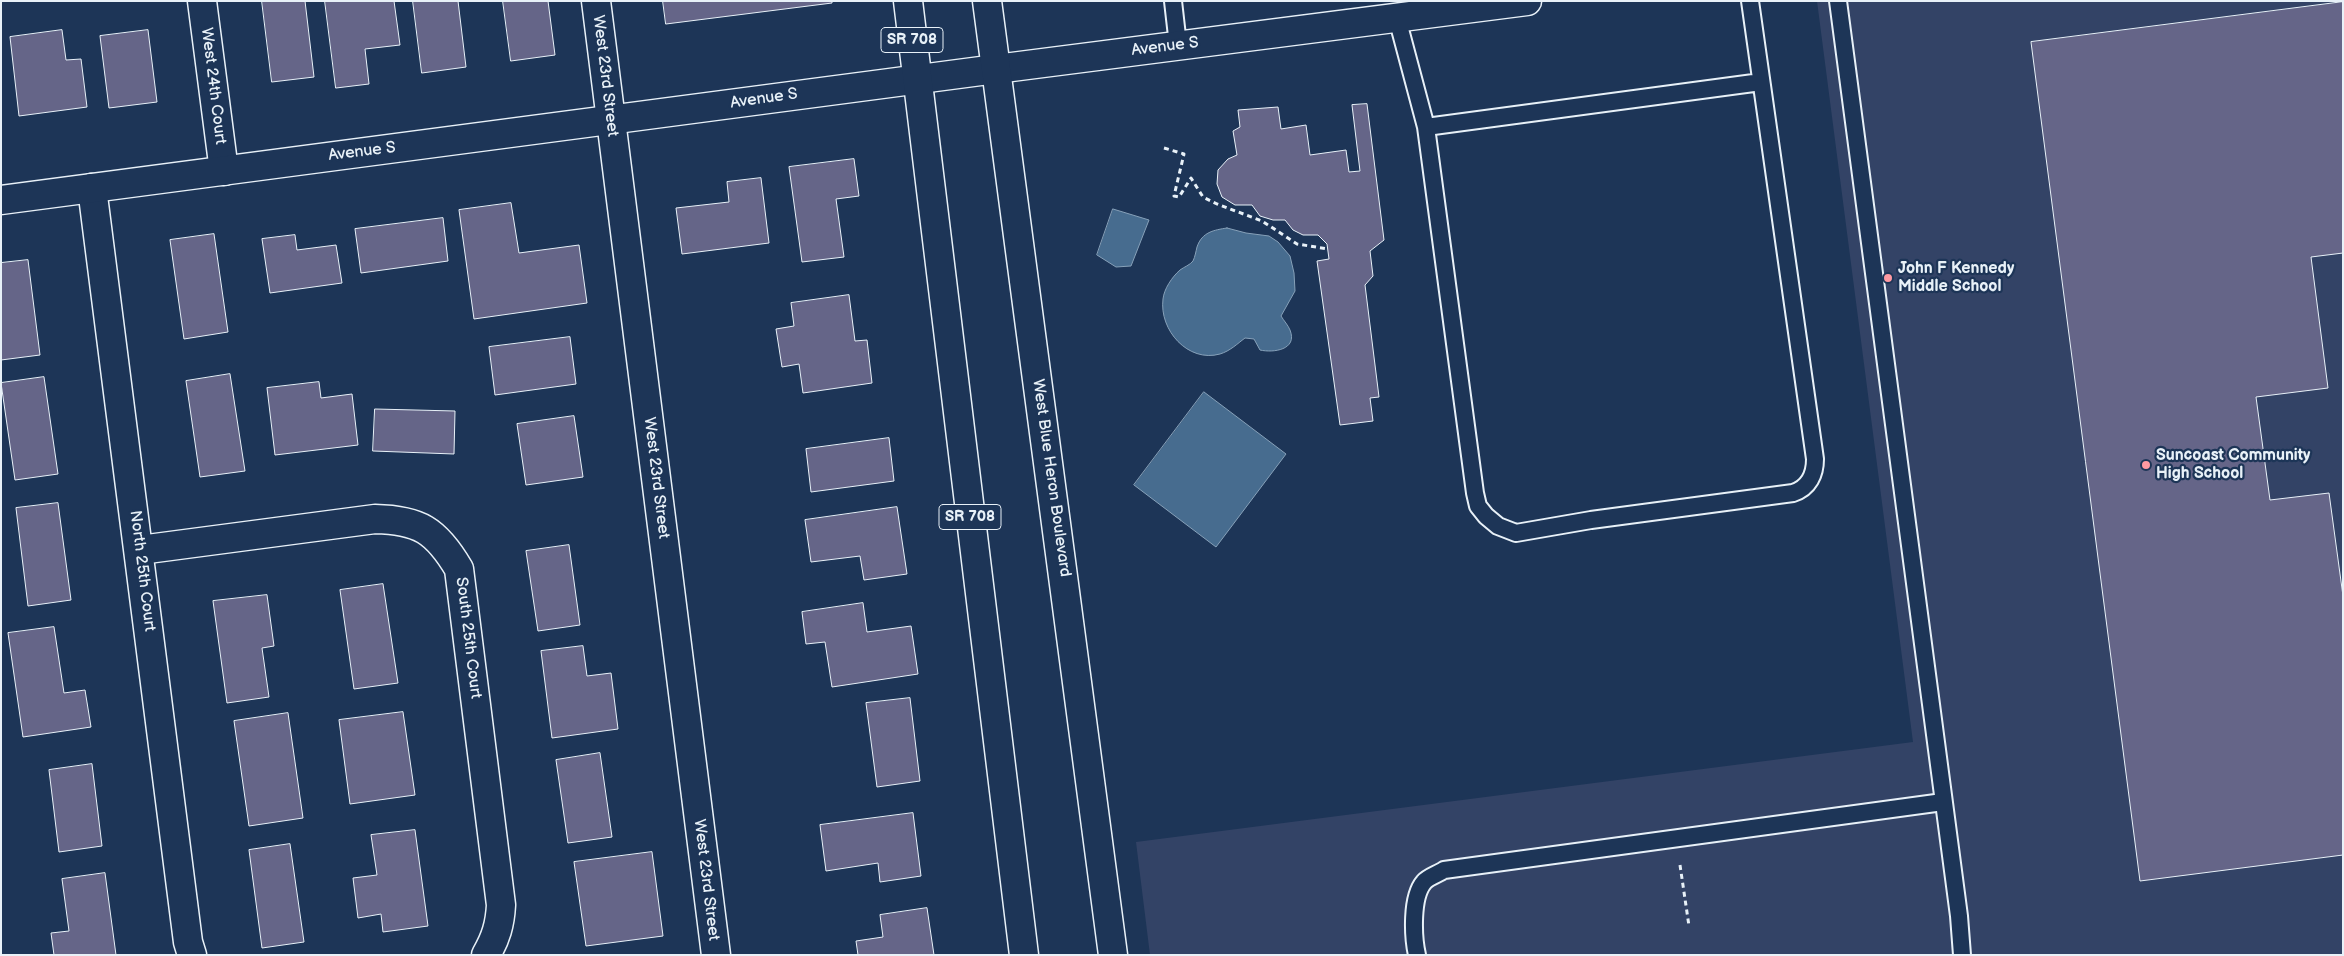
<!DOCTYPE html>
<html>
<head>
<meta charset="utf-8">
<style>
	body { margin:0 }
	#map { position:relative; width:2344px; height:956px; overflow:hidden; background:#1d3557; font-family:"Balsamiq Sans",sans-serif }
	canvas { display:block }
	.frame { position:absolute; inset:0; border:2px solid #e8f1f8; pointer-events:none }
</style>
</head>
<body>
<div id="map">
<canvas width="2344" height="956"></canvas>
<div class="frame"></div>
</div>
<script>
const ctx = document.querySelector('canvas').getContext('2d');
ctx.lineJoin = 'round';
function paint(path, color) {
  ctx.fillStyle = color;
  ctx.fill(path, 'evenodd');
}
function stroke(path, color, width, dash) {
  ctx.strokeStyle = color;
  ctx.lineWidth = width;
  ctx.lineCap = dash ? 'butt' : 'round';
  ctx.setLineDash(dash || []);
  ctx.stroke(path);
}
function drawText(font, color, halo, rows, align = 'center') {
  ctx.font = font + ' "Balsamiq Sans",sans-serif';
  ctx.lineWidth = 4.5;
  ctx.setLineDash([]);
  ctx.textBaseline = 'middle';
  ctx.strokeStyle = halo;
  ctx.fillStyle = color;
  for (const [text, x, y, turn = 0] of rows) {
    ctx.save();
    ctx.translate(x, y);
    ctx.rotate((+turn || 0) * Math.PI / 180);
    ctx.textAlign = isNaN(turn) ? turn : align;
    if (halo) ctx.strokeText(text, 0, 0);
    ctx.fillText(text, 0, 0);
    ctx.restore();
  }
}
paint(new Path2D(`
	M1817,1H2343V955H1150L1136,842L1913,742Z`), '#334366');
const water = new Path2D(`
	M1113,209L1149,220L1131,266L1116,267L1097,255Z
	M1227,228L1246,233L1269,236L1278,242L1290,256L1294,273L1295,291L1281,316C1284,321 1288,325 1290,330C1298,350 1273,353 1260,350L1254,339L1245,338C1237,344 1230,351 1220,354C1188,363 1159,330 1163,299C1164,289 1172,277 1180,270C1184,267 1190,265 1193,261C1195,257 1196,251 1197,247C1202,232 1214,230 1227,228Z
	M1204,392L1286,454L1216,547L1134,485Z`);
paint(water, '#476c8f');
stroke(water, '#87a1b9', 1);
const building = new Path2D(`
	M262,1H305L314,77L272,82Z
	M325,1H394L400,45L365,49L369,84L336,88Z
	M413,1H458L466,67L422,73Z
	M503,1H548L555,55L511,61Z
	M663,1H832V3L666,24Z
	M2343,2V253L2311,257L2328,388L2256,397L2270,500L2329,493L2343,596V855L2140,881L2031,42Z
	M62,30L66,60L81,59L87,107L19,116L10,37Z
	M148,30L157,102L109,108L100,36Z
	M1367,104L1384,240L1370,251L1373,276L1365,285L1379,397L1370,398L1373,421L1340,425L1317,261L1329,259L1327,244L1318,235H1303L1293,230L1285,220H1273L1260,216L1252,205H1235L1222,197L1217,184L1218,170L1228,159L1237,155L1233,131L1240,127L1238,110L1278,107L1281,129L1306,125L1310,155L1346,150L1349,172L1360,171L1352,105Z
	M854,159L859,196L836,199L844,257L802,262L789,167Z
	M761,178L769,243L682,254L676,208L729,202L727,182Z
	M511,203L519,253L579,245L587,303L474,319L459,210Z
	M443,218L448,261L361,273L355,229Z
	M214,234L228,332L184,339L170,240Z
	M295,235L297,250L336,245L342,283L270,293L262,239Z
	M28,260L40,355L1,360V263Z
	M849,295L855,341L867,340L872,383L803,393L799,364L782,367L776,329L794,326L791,303Z
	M570,337L576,384L495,395L489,347Z
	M230,374L245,471L200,477L186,381Z
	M44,377L58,474L15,480L1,383Z
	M319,382L321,398L352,394L358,445L275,455L267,388Z
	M375,409L455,411L454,454L373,451Z
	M574,416L583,477L526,485L517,424Z
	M889,438L894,481L811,492L806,449Z
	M58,503L71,600L28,606L16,508Z
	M897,507L907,574L864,580L860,556L811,562L805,520Z
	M569,545L580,625L538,631L526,551Z
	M383,584L398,683L354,689L340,590Z
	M267,595L274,646L262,648L269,697L227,703L213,601Z
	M863,603L867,632L911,626L918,674L832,687L825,642L806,644L802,612Z
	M54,627L64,693L85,690L91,727L23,737L8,633Z
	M583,646L587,676L611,673L618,729L552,738L541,651Z
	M910,698L920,781L877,787L866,703Z
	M403,712L415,795L350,804L339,720Z
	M288,713L303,818L249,826L234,721Z
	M600,753L612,837L568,843L556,760Z
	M92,764L102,846L59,852L49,770Z
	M913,813L921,876L880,882L878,863L826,871L820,825Z
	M415,830L428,926L383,932L381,914L358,918L353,878L377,875L371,835Z
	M290,844L304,942L262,948L249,850Z
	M652,852L663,936L586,946L574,862Z
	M105,873L116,955H54L51,933L69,931L62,879Z
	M927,908L934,955H858L856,941L883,937L880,915Z`);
paint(building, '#656588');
stroke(building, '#e8f1f8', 1);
const lane = new Path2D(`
	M1173,1L1178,45
	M1838,1L1959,916L1962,955
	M1397,18L1426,127L1475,493L1478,506L1486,516L1498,526L1516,533L1591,520L1793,493C1809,488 1815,474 1815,459L1750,1
	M1426,127L1761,82
	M1417,955C1413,937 1411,897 1424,882C1428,877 1438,874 1444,870L1943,802`);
const street = new Path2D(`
	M202,1L224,171
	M596,1L716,955
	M996,69L1527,1
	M92,188L188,942L192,955
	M140,550L375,519C419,520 436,530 459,569L501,905C500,924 496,938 486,955`);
const secondary = new Path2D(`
	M1,200L996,69`);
const primary = new Path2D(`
	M908,1L1024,955
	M987,1L1113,955`);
stroke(lane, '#e8f1f8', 20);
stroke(street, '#e8f1f8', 31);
stroke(secondary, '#e8f1f8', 31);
stroke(primary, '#e8f1f8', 31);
stroke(new Path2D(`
	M1164,148L1184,154L1174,196L1179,197L1191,178L1203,197L1217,204L1262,221L1297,244L1328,249
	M1680,865L1689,926`), '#e8f1f8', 3, [5, 4]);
stroke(lane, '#1d3557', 16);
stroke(street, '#1d3557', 28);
stroke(secondary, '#1d3557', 28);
stroke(primary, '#1d3557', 28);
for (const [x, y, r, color] of [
	[1888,278,5,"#ff9aa2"],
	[2146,465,5,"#ff9aa2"]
]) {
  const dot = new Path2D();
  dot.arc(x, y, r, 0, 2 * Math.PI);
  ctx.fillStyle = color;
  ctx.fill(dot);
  stroke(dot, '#1d3557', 2);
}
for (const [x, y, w] of [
	[912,40,62],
	[970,517,62]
]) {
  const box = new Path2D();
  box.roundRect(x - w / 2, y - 12.5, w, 25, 4);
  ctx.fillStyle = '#1d3557';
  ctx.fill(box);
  stroke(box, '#e8f1f8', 1);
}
drawText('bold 15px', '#e8f1f8', null, [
	["SR 708",912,40],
	["SR 708",970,517]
]);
drawText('16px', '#e8f1f8', '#1d3557', [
	["Avenue S",1165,47,-7],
	["West 23rd Street",605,76,83],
	["West 24th Court",213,86,83],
	["Avenue S",764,99,-8],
	["Avenue S",362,152,-7],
	["West 23rd Street",656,478,83],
	["West Blue Heron Boulevard",1051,478,82],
	["North 25th Court",142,571,83],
	["South 25th Court",468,638,83],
	["West 23rd Street",706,880,83]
]);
drawText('bold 16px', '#e8f1f8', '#1d3557', [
	["John F Kennedy",1898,269],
	["Middle School",1898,287],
	["Suncoast Community",2156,456],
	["High School",2156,474]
], 'left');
</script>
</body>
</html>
